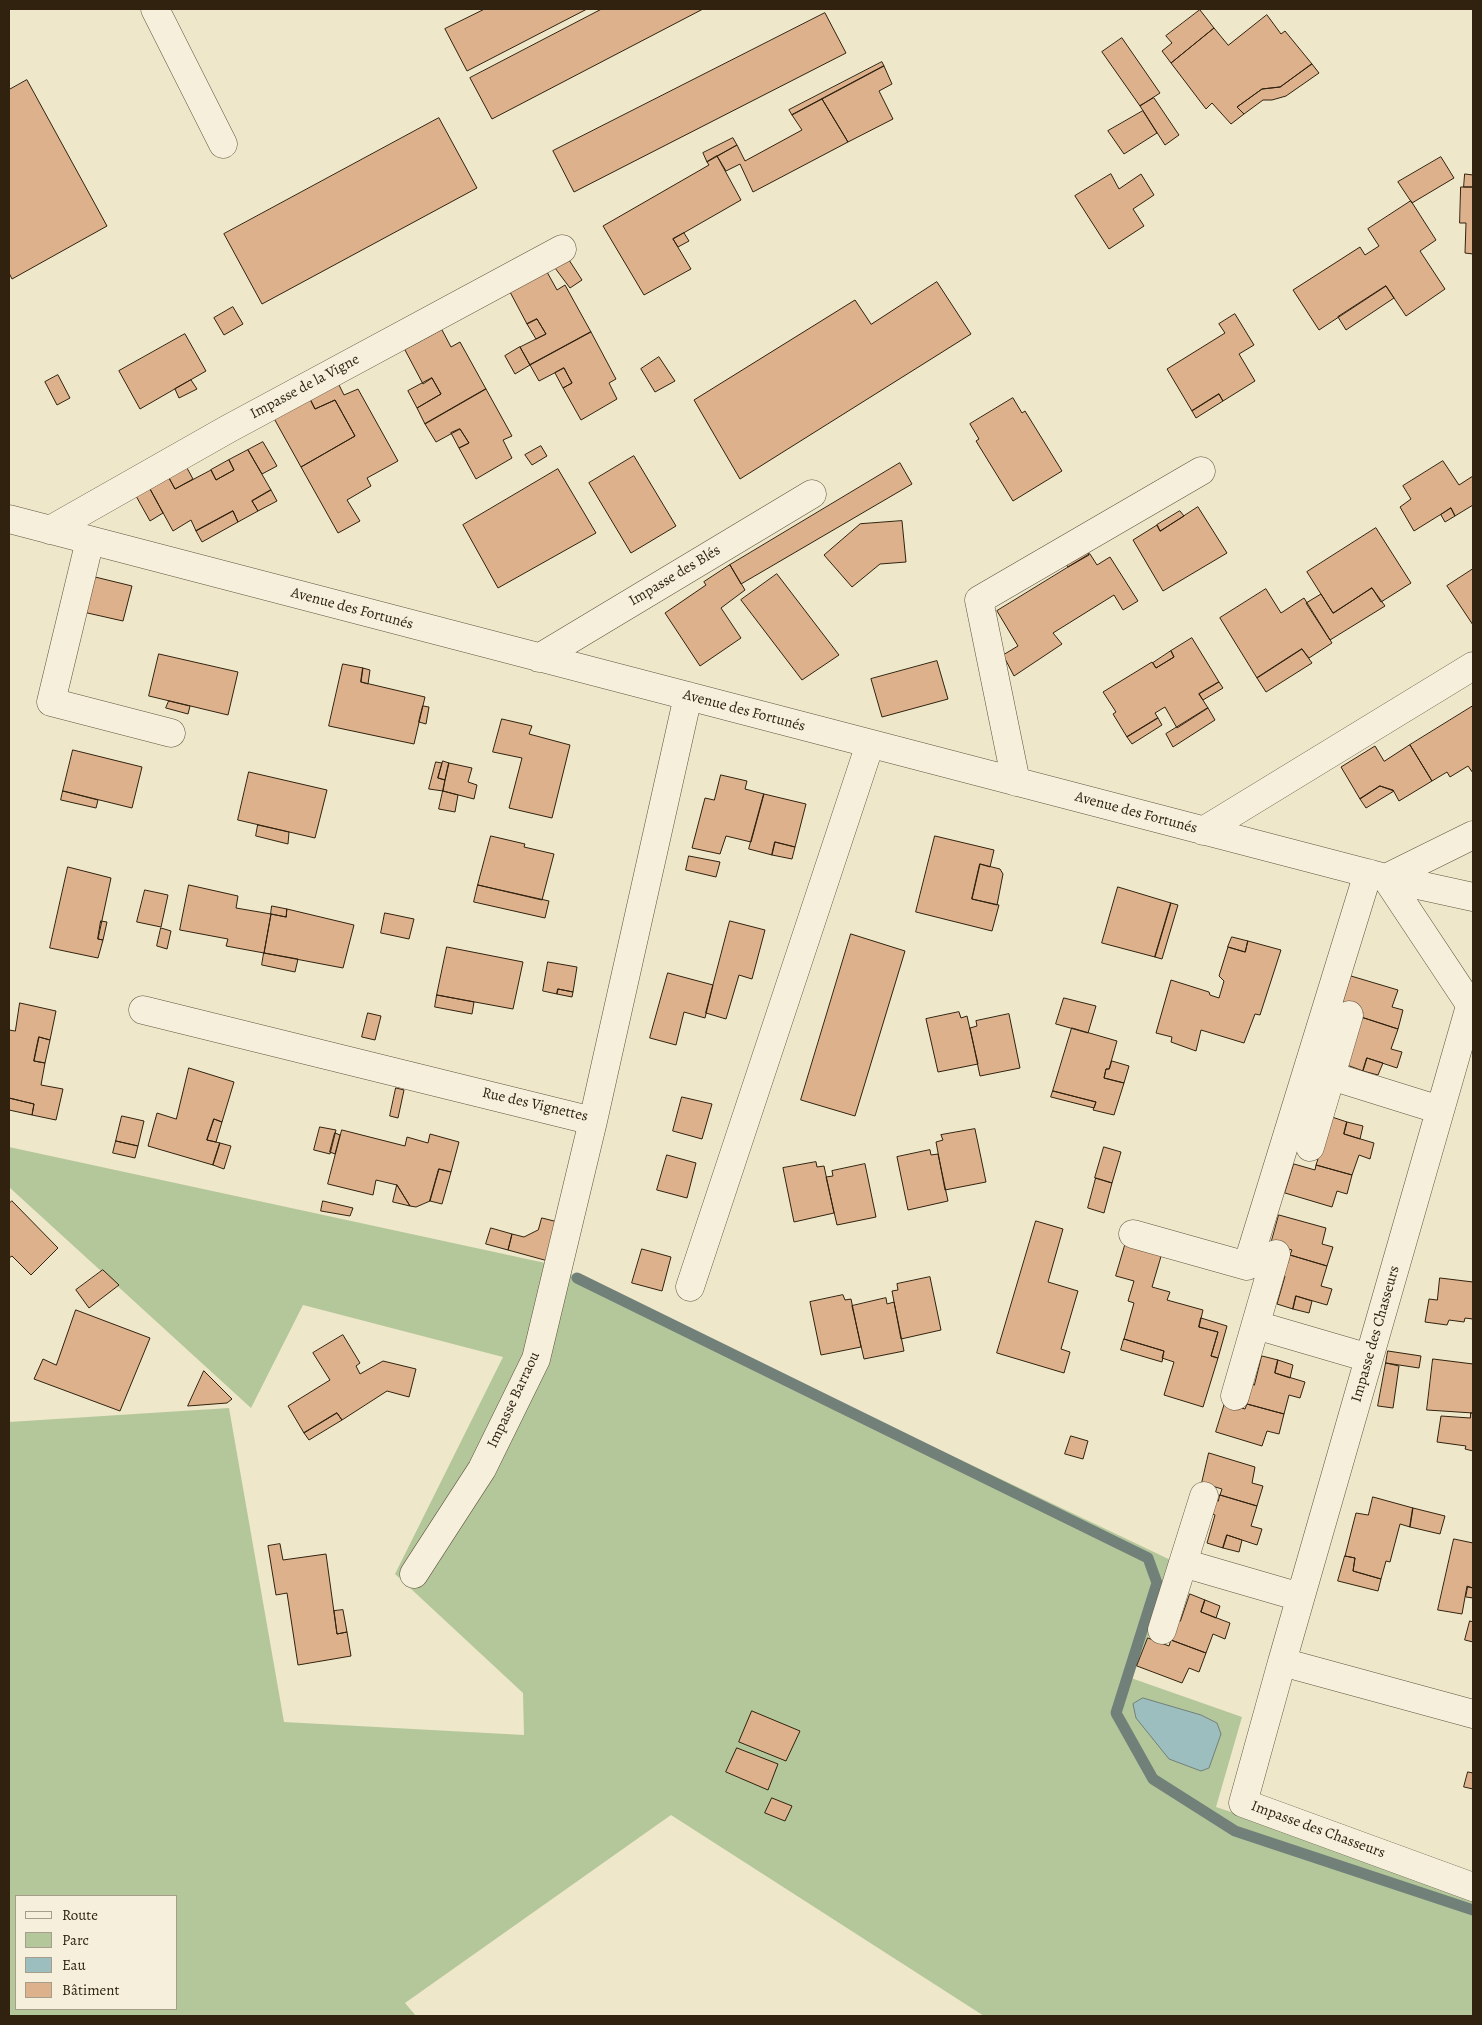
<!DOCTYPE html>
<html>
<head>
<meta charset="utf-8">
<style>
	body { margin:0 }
	#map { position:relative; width:1482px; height:2025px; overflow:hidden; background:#efe7c9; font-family:Alegreya,serif }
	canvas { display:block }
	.frame { position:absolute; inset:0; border:10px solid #30220f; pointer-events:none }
	.legend { position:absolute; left:15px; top:1895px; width:162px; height:115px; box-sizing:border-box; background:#f5efdc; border:1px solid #a69d8a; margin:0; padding:6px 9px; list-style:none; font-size:15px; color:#30220f }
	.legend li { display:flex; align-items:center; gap:10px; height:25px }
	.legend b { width:25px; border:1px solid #a69d8a }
</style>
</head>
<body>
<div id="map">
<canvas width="1482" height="2025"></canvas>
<div class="frame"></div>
<ul class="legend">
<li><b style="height:6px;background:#f5efdc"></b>Route</li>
<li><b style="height:14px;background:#b4c79b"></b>Parc</li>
<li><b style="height:14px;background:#9dbebf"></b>Eau</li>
<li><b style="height:14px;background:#ddb18b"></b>Bâtiment</li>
</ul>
</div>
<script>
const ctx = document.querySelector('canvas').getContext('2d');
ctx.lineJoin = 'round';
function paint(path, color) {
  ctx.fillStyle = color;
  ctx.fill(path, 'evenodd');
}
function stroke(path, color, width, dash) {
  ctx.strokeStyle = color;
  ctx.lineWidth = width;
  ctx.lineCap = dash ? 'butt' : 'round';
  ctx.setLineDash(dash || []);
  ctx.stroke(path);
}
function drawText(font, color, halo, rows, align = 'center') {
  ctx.font = font + ' Alegreya,serif';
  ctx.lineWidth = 4;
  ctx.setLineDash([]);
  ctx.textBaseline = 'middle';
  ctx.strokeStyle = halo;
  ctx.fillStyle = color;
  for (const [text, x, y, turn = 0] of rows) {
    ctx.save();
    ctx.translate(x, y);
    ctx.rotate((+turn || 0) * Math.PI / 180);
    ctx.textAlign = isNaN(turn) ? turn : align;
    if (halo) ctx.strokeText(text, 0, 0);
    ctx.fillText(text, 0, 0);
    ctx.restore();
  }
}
paint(new Path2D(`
	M9,1147L550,1264L1179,1564L1131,1678L1242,1717L1216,1807L1473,1892V2016H984L671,1815L405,2003L416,2016H9V1422L229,1408L284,1722L524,1735L523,1693L395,1574L503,1357L303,1305L251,1408L9,1187ZM16,1896H176V2009H16Z`), '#b4c79b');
const water = new Path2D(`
	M1143,1698L1201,1715L1217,1723L1221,1734L1209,1768L1201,1771L1169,1759L1136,1718L1133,1704Z`);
paint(water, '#9dbebf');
stroke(water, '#718079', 1);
stroke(new Path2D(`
	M577,1278L1148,1558L1157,1583L1116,1713L1153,1779L1235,1831L1473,1910`), '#718079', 11);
const building = new Path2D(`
	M485,9H587L467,71L445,29Z
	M602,9H703L492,119L470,78Z
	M1200,10L1214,28L1171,63L1162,51L1172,43L1166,36Z
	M825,13L846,53L574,192L553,151Z
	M1267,15L1281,34L1285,31L1312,64L1280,87L1262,89L1237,107L1244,114L1231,124L1212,103L1206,109L1171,63L1214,28L1228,45Z
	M1122,38L1160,93L1140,106L1102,52Z
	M882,62L884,66L792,115L789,110Z
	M1312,64L1319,73L1286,96L1272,100H1263L1244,114L1237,107L1262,89L1280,87Z
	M884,66L892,84L879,91L893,119L848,142L822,99Z
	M27,80L107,226L12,279L9,273V90Z
	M1154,98L1179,135L1165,145L1140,106Z
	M822,99L848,142L753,192L740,164L726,171L717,156L737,145L745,161L802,130L792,115Z
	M1143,111L1157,133L1124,154L1108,131Z
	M439,118L477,188L262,304L224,234Z
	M733,138L737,145L707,162L703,153Z
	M717,156L741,200L673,239L691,269L644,295L603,226L709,165L707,162Z
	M1441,157L1454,178L1412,203L1398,182Z
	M1111,174L1119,189L1141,174L1154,195L1133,209L1144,226L1109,249L1075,196Z
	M1465,174L1473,175V187H1464Z
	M1461,187H1473V254L1465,253L1466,223H1460Z
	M1411,201L1436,240L1420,251L1445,289L1406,316L1386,286L1319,330L1293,290L1360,247L1365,255L1379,246L1368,229Z
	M684,233L689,241L678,247L673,239Z
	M569,260L582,280L570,288L555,268Z
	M547,272L557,290L565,285L591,332L530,365L520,347L546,334L537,319L527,324L510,292Z
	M937,282L971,334L740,479L694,400L855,300L871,324Z
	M1386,286L1394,298L1346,330L1338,317Z
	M233,307L243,324L224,335L214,318Z
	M1235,314L1254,345L1239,354L1255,381L1223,401L1219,394L1192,411L1167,369L1225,333L1219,324Z
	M537,319L546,334L536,339L527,324Z
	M442,330L451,347L460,342L486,389L425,424L417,408L441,394L432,378L423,384L405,350Z
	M591,332L616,379L609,383L617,399L581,420L563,388L572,383L564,368L539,381L530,365Z
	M185,334L206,371L140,409L119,371Z
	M520,347L530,365L515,374L505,356Z
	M659,357L675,381L655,392L641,369Z
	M564,368L572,383L563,388L555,373Z
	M58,375L70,398L57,405L45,382Z
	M432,378L441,394L417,408L408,391Z
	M336,379L344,395L358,389L398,461L367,478L371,486L347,500L360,521L338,533L301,467L355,436L335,400L315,409L307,393Z
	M191,380L197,389L179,398L175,389Z
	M486,389L512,436L503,440L512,458L476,479L459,448L469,443L460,429L436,442L425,424Z
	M307,393L315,409L335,400L355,436L301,467L271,413Z
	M1219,394L1223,401L1196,418L1192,411Z
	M1013,398L1022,413L1025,411L1062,471L1013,501L976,441L979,439L970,424Z
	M460,429L469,443L459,448L451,433Z
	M263,442L277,466L262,474L248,450Z
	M541,446L547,456L532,465L525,455Z
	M248,450L271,490L252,501L258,511L238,522L233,511L196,531L191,520L173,531L150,489L169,478L175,489L211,470L216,480L234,470L229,460Z
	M634,456L676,526L631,553L589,483Z
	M229,460L234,470L216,480L211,470Z
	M1443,461L1459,485L1473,476V505L1455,516L1451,508L1414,531L1400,507L1411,499L1403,486Z
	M900,463L912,484L741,584L730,565Z
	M187,468L193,479L175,489L169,478Z
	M558,469L596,533L498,588L463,525Z
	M150,489L163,513L150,521L136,496Z
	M271,490L277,501L258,511L252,501Z
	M1198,507L1227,553L1163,591L1133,540L1157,525L1160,531Z
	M1451,508L1455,516L1445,522L1441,515Z
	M233,511L238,522L202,542L196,531Z
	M1180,511L1184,516L1160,531L1157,525Z
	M902,521L906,562L880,564L852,587L824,555L860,524Z
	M1376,528L1411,583L1381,602L1372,588L1333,613L1307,572Z
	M1086,549L1089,555L1068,567L1064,562Z
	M1090,554L1097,565L1110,557L1138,601L1123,610L1114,595L1053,633L1062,644L1014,676L1003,655L1018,646L997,611Z
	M730,565L745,590L721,608L741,638L700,666L665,613L706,585L704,582Z
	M1473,569V625L1447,586Z
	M777,574L839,655L802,680L741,600Z
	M91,576L132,586L123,621L83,612Z
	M1372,588L1385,606L1330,640L1306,603L1321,594L1333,613Z
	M1266,589L1281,613L1304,598L1332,643L1309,658L1302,649L1257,678L1220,618Z
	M1192,638L1219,682L1199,694L1208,708L1177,728L1165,707L1155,713L1158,718L1127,737L1113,714L1116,712L1103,692L1152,662L1156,668L1174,657L1171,651Z
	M1302,649L1312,663L1266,692L1257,678Z
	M1171,651L1174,657L1156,668L1153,663Z
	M159,654L238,672L228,715L149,696Z
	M937,661L948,699L882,717L871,679Z
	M343,664L363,668L361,682L425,697L414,744L329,726Z
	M363,668L370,670L368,684L361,682Z
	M1219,682L1223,688L1203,700L1199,694Z
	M169,701L190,706L188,714L166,708Z
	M423,706L429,707L426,724L419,722Z
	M1473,706V773L1468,766L1450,777L1447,772L1432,781L1410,745Z
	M1208,708L1215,720L1173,747L1166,734Z
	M1158,718L1162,725L1132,744L1127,737Z
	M502,719L532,726L529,734L570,745L552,818L509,808L522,758L493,752Z
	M1410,745L1432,781L1399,801L1393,790L1380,786L1360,799L1341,767L1375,746L1384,761Z
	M73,750L142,767L132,808L63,791Z
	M443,761L449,763L445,780L438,778Z
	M436,762L442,763L438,778L445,780L443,791L429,789Z
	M449,763L472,768L468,782L477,785L474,799L443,791Z
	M249,772L327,790L315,838L238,820Z
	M721,775L747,781L745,789L764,794L751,842L726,836L720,854L692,848L705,798L714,800Z
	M1380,786L1394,791L1366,808L1360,799Z
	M63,791L98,800L96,808L61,800Z
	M443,791L458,795L455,812L439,809Z
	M764,794L806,804L795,847L775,842L772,855L749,849Z
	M258,825L289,832L288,844L256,836Z
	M491,836L525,844L524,847L554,854L542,900L478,885Z
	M935,836L994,850L990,867L980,864L972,899L999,905L992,931L916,912Z
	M775,842L795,847L792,859L772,855Z
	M689,856L720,862L716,877L686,870Z
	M980,864L1000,869L1003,874L997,905L972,899Z
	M68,867L111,878L98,939L103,940L98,958L50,948Z
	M189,885L238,896L236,908L271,914L264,953L226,946L228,939L180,930Z
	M478,885L549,901L545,918L474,902Z
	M1118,887L1171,903L1155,957L1102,943Z
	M145,890L168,895L161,927L137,922Z
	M1171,903L1178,905L1162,959L1155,957Z
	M272,906L287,909L286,917L271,914Z
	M287,909L354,925L343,968L264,953L271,914L286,917Z
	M385,913L414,919L409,939L381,933Z
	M101,921L107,922L103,940L98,939Z
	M730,921L765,930L752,979L739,975L726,1019L706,1013Z
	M161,928L171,931L167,949L157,946Z
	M851,934L905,951L855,1116L801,1100Z
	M1232,937L1248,941L1245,952L1228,947Z
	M1248,941L1281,950L1260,1015L1255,1014L1244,1043L1201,1030L1196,1051L1171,1042L1172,1037L1156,1033L1171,980L1209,992L1210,995L1219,998L1224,981L1219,976L1228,947L1245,952Z
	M447,947L523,962L513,1009L437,995Z
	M264,953L298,959L295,972L262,965Z
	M548,962L577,967L573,992L558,989L557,994L543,991Z
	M668,973L713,985L705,1018L684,1012L676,1045L650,1038Z
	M1351,976L1398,990L1392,1007L1403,1010L1398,1029L1361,1017L1363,1012L1342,1005Z
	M558,989L573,992L572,997L557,994Z
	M437,995L474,1002L472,1014L435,1007Z
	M1064,998L1096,1006L1088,1033L1056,1024Z
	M20,1003L56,1011L50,1040L39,1037L34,1061L45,1063L41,1085L63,1089L56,1120L32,1115L34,1104L9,1098V1030L15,1031Z
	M959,1012L961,1018L967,1016L978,1064L938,1072L926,1019Z
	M368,1013L381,1016L375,1040L362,1037Z
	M1009,1014L1020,1068L980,1076L970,1028L977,1026L976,1021Z
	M1361,1017L1398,1029L1391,1049L1402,1052L1397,1068L1367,1058L1363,1071L1347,1065Z
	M1072,1028L1117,1041L1109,1069H1106L1104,1078L1124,1083L1114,1115L1093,1110L1096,1102L1053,1091Z
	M39,1037L50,1040L45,1063L34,1061Z
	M1367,1058L1383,1063L1378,1075L1363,1071Z
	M1112,1061L1129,1066L1124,1083L1104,1078L1106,1069H1109Z
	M189,1068L234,1082L222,1122L214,1119L207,1140L220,1143L213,1165L148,1146L157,1113L176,1119Z
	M396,1088L404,1090L398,1118L390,1116Z
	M1053,1091L1096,1102L1094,1108L1051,1097Z
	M682,1097L712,1104L702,1139L673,1131Z
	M9,1098L34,1104L32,1115L9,1110Z
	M122,1116L144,1121L138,1146L116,1141Z
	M1332,1117L1347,1122L1344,1134L1374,1143L1370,1159L1359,1155L1352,1175L1316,1165L1318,1159L1313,1157Z
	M214,1119L222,1122L216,1142L207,1140Z
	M1347,1122L1363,1126L1360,1139L1344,1134Z
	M320,1127L336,1130L330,1154L314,1150Z
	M975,1129L986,1182L945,1190L936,1142L943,1140L941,1135Z
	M342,1130L405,1146L407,1137L428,1143L430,1134L459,1142L451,1172L439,1169L430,1201L416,1207L410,1206L397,1185L376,1180L373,1195L328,1184Z
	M335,1133L340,1135L335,1154L330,1152Z
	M116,1141L138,1146L135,1158L113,1153Z
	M220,1143L231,1146L224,1169L213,1165Z
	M1104,1147L1121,1152L1112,1183L1095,1178Z
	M930,1150L931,1155L938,1154L948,1201L908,1210L897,1157Z
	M667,1155L696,1163L687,1198L657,1190Z
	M816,1162L817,1167L824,1166L834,1213L794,1222L783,1168Z
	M865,1164L876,1217L837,1225L826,1177L833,1176L832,1171Z
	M1294,1164L1315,1170L1316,1165L1352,1175L1347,1194L1337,1191L1332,1207L1285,1193Z
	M439,1169L451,1172L442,1204L430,1201Z
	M1096,1178L1112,1183L1104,1213L1088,1208Z
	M397,1185L410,1206L393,1202Z
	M12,1201L58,1248L31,1275L12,1256L9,1258V1204Z
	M323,1201L353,1208L350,1216L321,1211Z
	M1279,1215L1326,1228L1322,1244L1333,1247L1327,1266L1290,1255L1292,1250L1271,1244Z
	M542,1218L558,1222L548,1261L508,1250L512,1234L524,1237L538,1230Z
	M1036,1221L1063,1229L1048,1282L1078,1291L1061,1349L1070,1352L1064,1373L997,1353Z
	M491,1228L512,1234L508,1250L486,1244Z
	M1126,1242L1162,1253L1152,1287L1170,1292L1167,1300L1203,1310L1199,1327L1218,1332L1211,1356L1218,1358L1203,1407L1164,1395L1174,1362L1162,1358L1164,1351L1124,1339L1134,1303L1128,1301L1134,1281L1116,1276Z
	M642,1249L671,1257L662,1291L632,1283Z
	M1290,1255L1327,1266L1321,1286L1332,1289L1327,1305L1296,1296L1293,1309L1277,1304L1285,1276L1279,1274L1283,1260L1288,1262Z
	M103,1270L119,1285L89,1308L76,1290Z
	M930,1277L941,1330L901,1339L892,1291L898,1290L897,1284Z
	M1440,1278L1473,1282V1319L1465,1318L1464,1322L1449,1320L1447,1325L1425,1322L1429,1299L1437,1300Z
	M843,1295L845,1300L851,1299L861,1347L821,1355L810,1302Z
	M1296,1296L1312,1301L1309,1313L1293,1309Z
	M886,1298L887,1304L894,1302L904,1351L864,1359L852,1306Z
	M76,1310L150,1338L120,1411L34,1379L43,1359L56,1365Z
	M1201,1318L1227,1326L1218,1358L1211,1356L1218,1332L1199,1327Z
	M343,1335L360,1363L356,1366L360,1374L383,1361L416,1369L409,1397L387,1391L342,1420L337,1413L304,1433L288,1406L330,1380L313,1353Z
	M1124,1339L1164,1351L1162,1362L1121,1350Z
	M1388,1351L1421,1356L1419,1368L1386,1363Z
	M1262,1356L1278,1360L1275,1373L1305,1382L1300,1398L1289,1395L1284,1414L1247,1404L1249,1397L1247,1382L1254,1385Z
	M1433,1359L1473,1364V1413L1427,1410Z
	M1278,1360L1293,1365L1290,1378L1275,1373Z
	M1386,1363L1399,1366L1393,1408L1378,1406Z
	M204,1371L232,1399L227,1403L188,1406Z
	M1225,1403L1245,1409L1247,1404L1284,1414L1279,1434L1267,1431L1262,1446L1216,1432Z
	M337,1413L342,1420L309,1440L304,1433Z
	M1471,1413H1473V1451L1465,1449L1466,1446L1437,1442L1441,1416L1470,1418Z
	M1071,1436L1088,1441L1083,1459L1065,1454Z
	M1209,1453L1255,1467L1252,1483L1263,1486L1257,1506L1220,1495L1222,1489L1202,1483Z
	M1220,1495L1257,1506L1251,1526L1262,1529L1257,1545L1227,1535L1223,1548L1207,1543L1215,1515L1209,1513L1213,1499L1218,1501Z
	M1373,1497L1413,1508L1410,1527L1400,1524L1390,1562L1386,1561L1381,1579L1353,1571L1355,1558L1345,1556L1356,1513L1368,1515Z
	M1413,1508L1445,1516L1440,1534L1410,1527Z
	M1227,1535L1242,1540L1239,1552L1223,1548Z
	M1454,1539L1473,1543V1588L1467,1586L1462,1614L1438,1610Z
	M280,1544L283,1560L326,1554L337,1634L347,1632L351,1656L298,1665L287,1593L276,1595L268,1546Z
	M1345,1556L1355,1558L1353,1571L1381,1579L1378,1591L1338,1581Z
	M1468,1587L1473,1588V1598L1466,1597Z
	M1190,1594L1205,1600L1201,1612L1230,1623L1225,1639L1213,1634L1206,1653L1171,1640L1173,1619L1180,1621Z
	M1205,1600L1220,1606L1216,1618L1201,1612Z
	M343,1610L347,1632L337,1634L334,1611Z
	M1470,1621L1473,1622V1642L1465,1640Z
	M1148,1638L1169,1646L1171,1640L1206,1653L1199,1672L1189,1668L1182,1683L1137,1666Z
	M752,1711L800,1731L786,1761L739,1742Z
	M737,1748L778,1764L768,1790L726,1772Z
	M1468,1772L1473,1773V1789L1464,1787Z
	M772,1798L792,1806L785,1821L765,1813Z`);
paint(building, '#ddb18b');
stroke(building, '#30220f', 1);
const minor = new Path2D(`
	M155,9L223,144
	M9,519L1386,878L1473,835
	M50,530L228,429L562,249
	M90,540L51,702L171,733
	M539,658L812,494
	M1016,782L979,600L1201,471
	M1203,831L1473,666
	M1386,878L1473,1009
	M1386,878L1473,897
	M1470,1006L1282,1662L1473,1714
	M143,1010L593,1121L688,696
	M1331,1076L1440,1110
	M1310,1147L1349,1015
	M1133,1234L1247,1266L1368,873
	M690,1287L870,744
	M1256,1325L1369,1358
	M1235,1396L1276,1254
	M1183,1563L1300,1597
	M414,1574L482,1469L536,1359L593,1121
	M1162,1630L1204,1496
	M1282,1662L1243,1803L1473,1887`);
stroke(minor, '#60533e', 29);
stroke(minor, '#f5efdc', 28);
drawText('15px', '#30220f', '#f5efdc', [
	["Impasse de la Vigne",305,387,-28],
	["Impasse des Blés",675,576,-31],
	["Avenue des Fortunés",352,609,15],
	["Avenue des Fortunés",744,711,15],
	["Avenue des Fortunés",1136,813,15],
	["Rue des Vignettes",535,1105,13],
	["Impasse des Chasseurs",1376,1334,-74],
	["Impasse Barraou",514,1400,-65],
	["Impasse des Chasseurs",1318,1830,20]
]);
</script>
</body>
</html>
